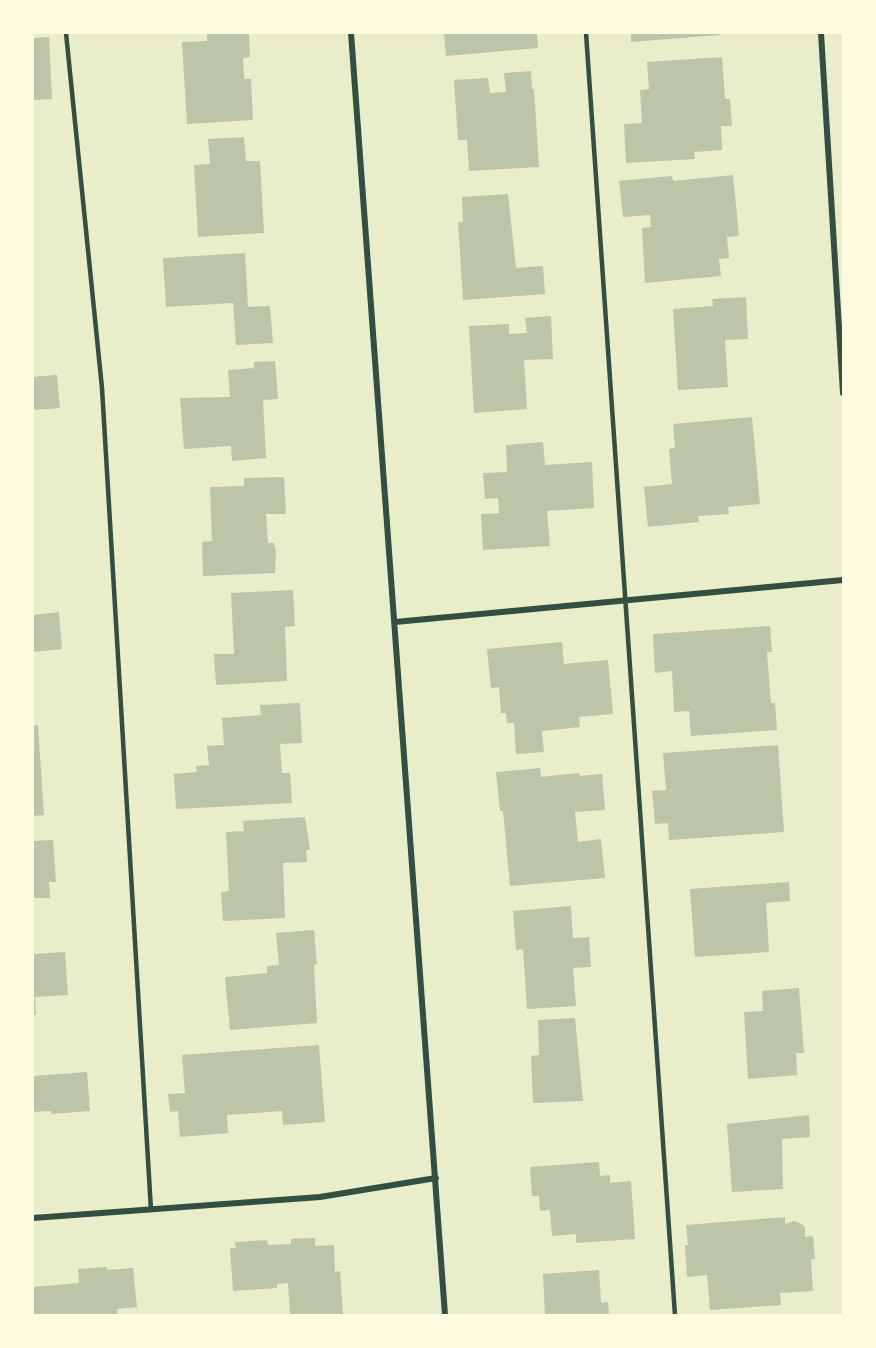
<!DOCTYPE html>
<html>
<head>
<meta charset="utf-8">
<style>
	body { margin:0 }
	#map { position:relative; width:876px; height:1348px; overflow:hidden; background:#e9edc9; font-family:Karla,sans-serif }
	canvas { display:block }
	.frame { position:absolute; inset:0; border:34px solid #fefae0; pointer-events:none }
</style>
</head>
<body>
<div id="map">
<canvas width="876" height="1348"></canvas>
<div class="frame"></div>
</div>
<script>
const ctx = document.querySelector('canvas').getContext('2d');
ctx.lineJoin = 'round';
function paint(path, color) {
  ctx.fillStyle = color;
  ctx.fill(path, 'evenodd');
}
function stroke(path, color, width, dash) {
  ctx.strokeStyle = color;
  ctx.lineWidth = width;
  ctx.lineCap = dash ? 'butt' : 'round';
  ctx.setLineDash(dash || []);
  ctx.stroke(path);
}
paint(new Path2D(`
	M207,33H249L250,57L243,58L244,79H251L253,120L187,124L182,42L207,41Z
	M444,33H537L538,48L446,56Z
	M631,33H720V35L631,42Z
	M49,37L52,99L33,100V38Z
	M722,57L725,99H730L732,126H721L722,150L694,152L695,159L626,163L624,124L642,123L640,90L649,89L647,62Z
	M531,71L532,89H534L539,167L469,171L467,140H458L454,80L488,78L490,93L506,92L504,73Z
	M244,137L246,161H260L264,233L198,237L194,165L210,164L208,139Z
	M733,175L739,236L727,237L729,258L719,259L721,276L645,283L642,228L651,227L650,215L623,217L619,181L672,176L673,181Z
	M508,194L516,268L543,266L545,294L463,300L458,222H463L462,197Z
	M245,253L248,307L270,306L273,343L236,345L233,303L166,307L163,258Z
	M746,297L748,339L725,340L728,387L678,390L673,309L713,306L712,299Z
	M551,316L553,359L524,360L527,409L474,413L469,326L509,324V334L527,333L525,318Z
	M275,361L278,399L263,400L266,458L232,461L231,446L184,449L180,398L230,397L228,370L254,368V362Z
	M57,375L60,408L33,410V377Z
	M752,417L760,504L728,507L729,514L698,516L699,522L648,527L644,487L672,484L669,449L675,448L673,424Z
	M543,442L545,465L592,462L594,508L547,511L550,546L483,550L481,514L499,513L498,498L485,499L483,473L507,472L506,445Z
	M284,477L286,514H266L268,543H274L276,551L275,573L203,576L202,542L212,541L210,487L244,486V478Z
	M293,590L295,626L285,627L287,681L216,685L214,654H234L231,593Z
	M59,612L62,649L33,652V615Z
	M770,626L772,652H767L771,703H775L777,730L691,736L689,711L674,712L672,671L655,673L653,634Z
	M562,642L564,664L608,660L613,714L579,717L580,727L542,731L544,752L516,754L514,723H507L506,713H501L499,687L491,688L487,649Z
	M300,703L302,743L280,744L282,773H290L292,803L176,809L174,774L197,772L196,766L209,765L207,746L224,745L222,718L261,715L260,705Z
	M38,725L44,815L33,816V726Z
	M778,745L784,832L669,840L668,823L655,824L652,791L666,790L663,753Z
	M540,768L541,777L579,773L580,776L602,774L605,810L575,812L578,842L601,839L605,878L510,886L503,811H500L496,772Z
	M305,817L310,850H306L307,862L283,863L285,918L223,921L221,892L229,891L226,832L244,831L243,821Z
	M53,840L56,882H49L50,898H33V841Z
	M789,882L790,901L766,903L769,952L695,957L690,889Z
	M571,906L573,938L589,937L591,967L573,968L576,1006L527,1009L523,949L516,950L513,911Z
	M314,930L317,964L314,965L317,1023L230,1030L225,977L267,973V966L279,965L276,933Z
	M65,952L68,995L35,997L36,1015H33V954Z
	M799,988L804,1053H796L797,1075L748,1079L744,1012L763,1011L762,991Z
	M575,1018L583,1101L533,1103L531,1056L539,1055L538,1020Z
	M319,1045L325,1122L283,1125L282,1111L227,1115L228,1133L180,1137L178,1111L170,1112L168,1094L185,1093L182,1055Z
	M87,1072L90,1111L51,1114V1111L33,1112V1076Z
	M809,1115L810,1137L782,1139L783,1189L732,1192L727,1124Z
	M599,1162L600,1176L610,1175V1183L631,1181L635,1239L576,1243V1234L552,1236L550,1210L540,1211L539,1196H532L530,1167Z
	M785,1217V1224L794,1221L800,1223L805,1227V1237L813,1236L815,1259H811L813,1291L780,1293L781,1305L710,1310L707,1275L687,1277L685,1245H688L686,1225Z
	M315,1238V1246L334,1245L335,1272L340,1271L343,1315H290L288,1283L277,1284V1288L233,1291L230,1248H236L235,1242L267,1240L268,1245L291,1244V1239Z
	M107,1267V1270L133,1268L137,1307L117,1309L118,1315H33V1287L79,1283L78,1269Z
	M599,1270L601,1303L608,1302L609,1315H545L543,1274Z`), '#bcc5a7');
stroke(new Path2D(`
	M66,33L102,388L151,1210
	M586,33L675,1315`), '#344e41', 4.5);
stroke(new Path2D(`
	M351,33L445,1315
	M821,33L843,393
	M395,622L843,580
	M33,1218L320,1197L436,1178`), '#344e41', 6);
</script>
</body>
</html>
